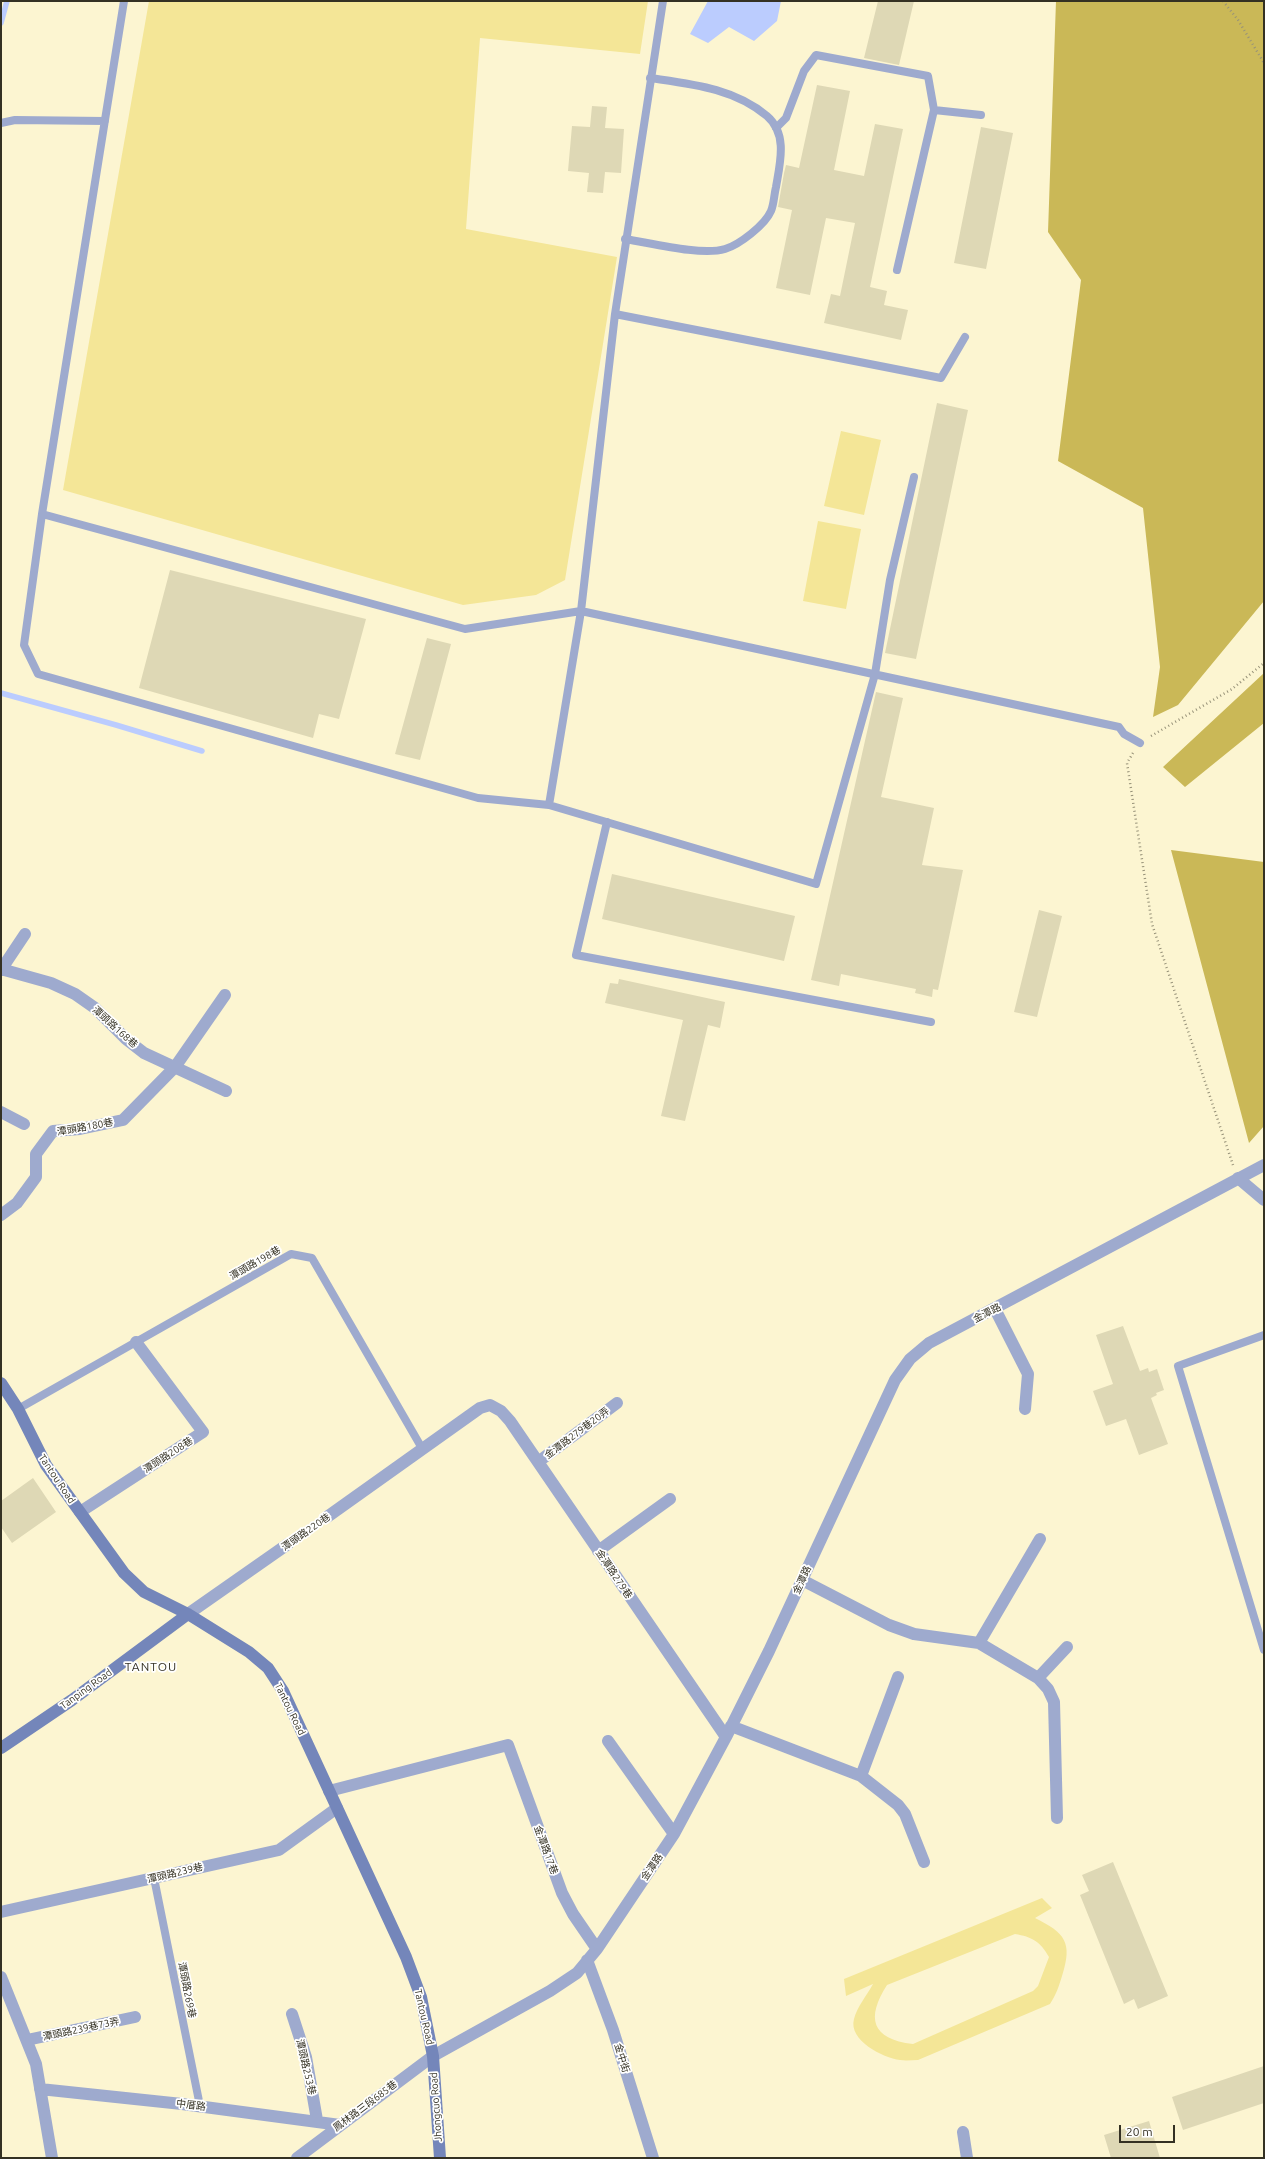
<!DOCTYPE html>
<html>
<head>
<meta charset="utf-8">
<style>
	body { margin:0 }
	#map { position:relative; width:1265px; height:2159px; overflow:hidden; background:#fcf5d1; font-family:Ubuntu,sans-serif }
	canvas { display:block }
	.frame { position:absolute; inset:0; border:2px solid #343123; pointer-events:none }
	.scale { position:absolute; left:1119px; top:2125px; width:56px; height:18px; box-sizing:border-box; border:2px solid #343123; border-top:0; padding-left:5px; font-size:12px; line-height:14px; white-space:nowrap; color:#343123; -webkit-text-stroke:3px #fff; paint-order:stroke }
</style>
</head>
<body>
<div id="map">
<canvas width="1265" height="2159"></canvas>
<div class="frame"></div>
<div class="scale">20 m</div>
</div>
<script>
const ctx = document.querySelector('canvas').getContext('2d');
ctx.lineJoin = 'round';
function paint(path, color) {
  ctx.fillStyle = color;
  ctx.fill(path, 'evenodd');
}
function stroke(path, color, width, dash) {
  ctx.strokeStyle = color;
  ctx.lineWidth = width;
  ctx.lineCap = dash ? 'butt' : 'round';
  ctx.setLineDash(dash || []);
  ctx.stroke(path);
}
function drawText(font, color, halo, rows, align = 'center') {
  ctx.font = font + ' Ubuntu,"Noto Sans TC",sans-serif';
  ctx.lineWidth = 3.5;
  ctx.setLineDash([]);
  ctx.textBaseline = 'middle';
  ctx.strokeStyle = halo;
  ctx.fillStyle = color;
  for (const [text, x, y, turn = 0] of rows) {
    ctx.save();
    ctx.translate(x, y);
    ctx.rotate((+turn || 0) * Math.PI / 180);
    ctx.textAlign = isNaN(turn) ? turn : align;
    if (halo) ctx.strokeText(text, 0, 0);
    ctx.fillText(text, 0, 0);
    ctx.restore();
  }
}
paint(new Path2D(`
	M149,1H648L640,54L480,38L466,229L617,257L565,580L536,595L463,605L63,490Z
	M841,431L881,440L864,515L824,506Z
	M818,521L861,529L846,609L803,601Z
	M1042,1898L1052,1908L1035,1918C1065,1933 1073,1942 1062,1976C1059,1986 1056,1995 1050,2004L918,2060C912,2060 906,2061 900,2060C883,2058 848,2040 854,2019C857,2007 867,1995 873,1984L846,1996L844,1979ZM1015,1934C1032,1937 1040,1941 1049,1957L1038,1986L1033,1991L913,2044C871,2039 866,2018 887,1985Z`), '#f4e697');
paint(new Path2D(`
	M1056,1H1264V601L1178,705L1153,717L1160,667L1143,508L1058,461L1081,280L1048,232Z
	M1264,673V723L1185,787L1163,767Z
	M1171,850L1264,862V1126L1249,1143Z`), '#cab857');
paint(new Path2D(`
	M708,1H781L777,21L754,41L729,27L708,43L690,34Z`), '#bbccfe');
stroke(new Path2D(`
	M1,23L7,1
	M1,693L116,725L202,751`), '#bbccfe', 5.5);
paint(new Path2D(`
	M878,1H914L899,65L864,58Z
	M817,85L850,91L834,170L864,176L875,124L903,129L870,287L887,291L884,305L908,310L901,340L824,323L831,294L840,296L855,223L826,218L810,295L776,288L792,210L778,207L784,173L786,165L799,168Z
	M592,106L607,107L605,128L624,129L621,173L605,172L603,193L587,192L589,173L568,171L572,126L590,127Z
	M981,127L1013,133L986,269L954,263Z
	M937,403L968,410L916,659L885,653Z
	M170,570L366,619L339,719L319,714L313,738L139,688Z
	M427,638L451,644L420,760L395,754Z
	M876,692L903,698L881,797L934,808L922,865L963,870L938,990L933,989L932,997L915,993L916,989L841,974L839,986L811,980Z
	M612,874L795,916L784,961L602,919Z
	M1039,910L1062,916L1037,1017L1014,1012Z
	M619,979L725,1002L720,1028L708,1025L685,1121L661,1116L683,1020L605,1003L610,983L618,984Z
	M1123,1326L1140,1371L1148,1368L1149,1372L1157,1369L1164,1390L1156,1393L1157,1395L1151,1398L1168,1444L1139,1455L1126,1419L1106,1426L1093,1391L1113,1384L1096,1335Z
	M33,1478L56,1512L12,1543L1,1527V1501Z
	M1113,1862L1168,1996L1138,2009L1134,1999L1124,2004L1080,1895L1089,1891L1082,1875Z
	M1264,2066V2103L1183,2130L1172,2097Z
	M1149,2121L1160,2158H1111L1104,2135Z`), '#ded8b5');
stroke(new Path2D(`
	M1223,1L1238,20L1264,63
	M1151,736L1232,689L1264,663
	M1133,753L1127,763L1152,924L1233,1165
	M300,1536L316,1525`), '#979279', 2.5, [1, 3]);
stroke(new Path2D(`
	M124,1L42,514L465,629L581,611L1119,727L1124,734L1140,743
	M663,1L615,314L581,611L549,805L816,884L875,674L890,580L914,477
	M934,110L981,115
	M1,123L15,120L105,121
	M776,128L786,118L804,71L816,55L928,76L934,110L897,270
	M625,239C651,243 701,256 725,249C739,245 765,225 771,211C774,204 774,195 776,187C780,163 788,134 767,116C734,88 691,84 650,78
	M615,314L941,378L965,337
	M42,514L24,645L38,674L478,798L549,805
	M607,822L576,955L931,1022
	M1264,1335L1178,1366L1264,1650
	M18,1409L291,1254L312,1258L423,1450
	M154,1878L200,2106`), '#9eaace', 8);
stroke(new Path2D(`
	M1,969L51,983L75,994L95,1008L126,1039L144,1053L226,1091
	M1,970L25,934
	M1,1112L24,1124
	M1238,1178L1264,1200
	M1,1215L17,1203L36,1177V1154L53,1131L80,1129L123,1120L175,1067L225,995
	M995,1309L1028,1374L1025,1409
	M538,1462L617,1403
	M80,1512L203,1432L136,1342
	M327,1517L480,1408L490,1405L501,1411L510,1421L726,1737
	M598,1551L670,1499
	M802,1580L889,1625L914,1634L979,1643L1038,1678L1048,1689L1054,1702L1057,1818
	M188,1614L288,1544
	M979,1643L1040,1539
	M1038,1678L1067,1647
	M731,1726L861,1776L898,1805L905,1814L924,1862
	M608,1741L674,1834
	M861,1776L898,1677
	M329,1791L508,1745L562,1893L573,1914L597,1949
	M1,1912L279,1850L337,1808
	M587,1960L613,2030L653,2158
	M1,1977L36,2064L52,2158
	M292,2014L306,2057L317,2120
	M27,2040L135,2017
	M40,2089L182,2104L340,2125
	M963,2132L967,2158
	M297,2158L433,2056L550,1991L577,1973L597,1949L674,1834L726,1737L769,1651L895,1380L910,1359L929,1343L1264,1165`), '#9eaace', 12);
stroke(new Path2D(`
	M1,1383L18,1409L46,1465L124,1573L144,1592L188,1614L249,1652L268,1668L283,1691L406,1957L421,1997L433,2056L440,2158
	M1,1748L72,1700L188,1614`), '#7486ba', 12);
drawText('10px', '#343123', '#fff', [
	["潭頭路168巷",115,1027,42],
	["潭頭路180巷",85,1127,-10],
	["潭頭路198巷",255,1263,-30],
	["金潭路",987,1313,-27],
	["金潭路279巷20弄",577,1433,-37],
	["潭頭路208巷",168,1455,-33],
	["Tantou Road",57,1479,56],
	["潭頭路220巷",306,1532,-35],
	["金潭路279巷",614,1574,56],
	["金潭路",802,1580,-65],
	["Tanping Road",86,1689,-36],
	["Tantou Road",290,1709,64],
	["金潭路17巷",546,1850,70],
	["金潭路",652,1867,-56],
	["潭頭路239巷",175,1873,-13],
	["潭頭路269巷",187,1990,79],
	["Tantou Road",424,2017,77],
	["潭頭路239巷73弄",81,2029,-12],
	["金中街",622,2058,73],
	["潭頭路253巷",306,2067,77],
	["中厝路",191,2105,7],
	["鳳林路三段685巷",365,2106,-37],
	["Jhongcuo Road",436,2107,-94]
]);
ctx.letterSpacing = '1px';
drawText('12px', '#343123', '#fff', [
	["TANTOU",151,1667]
]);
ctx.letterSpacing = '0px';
</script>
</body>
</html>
